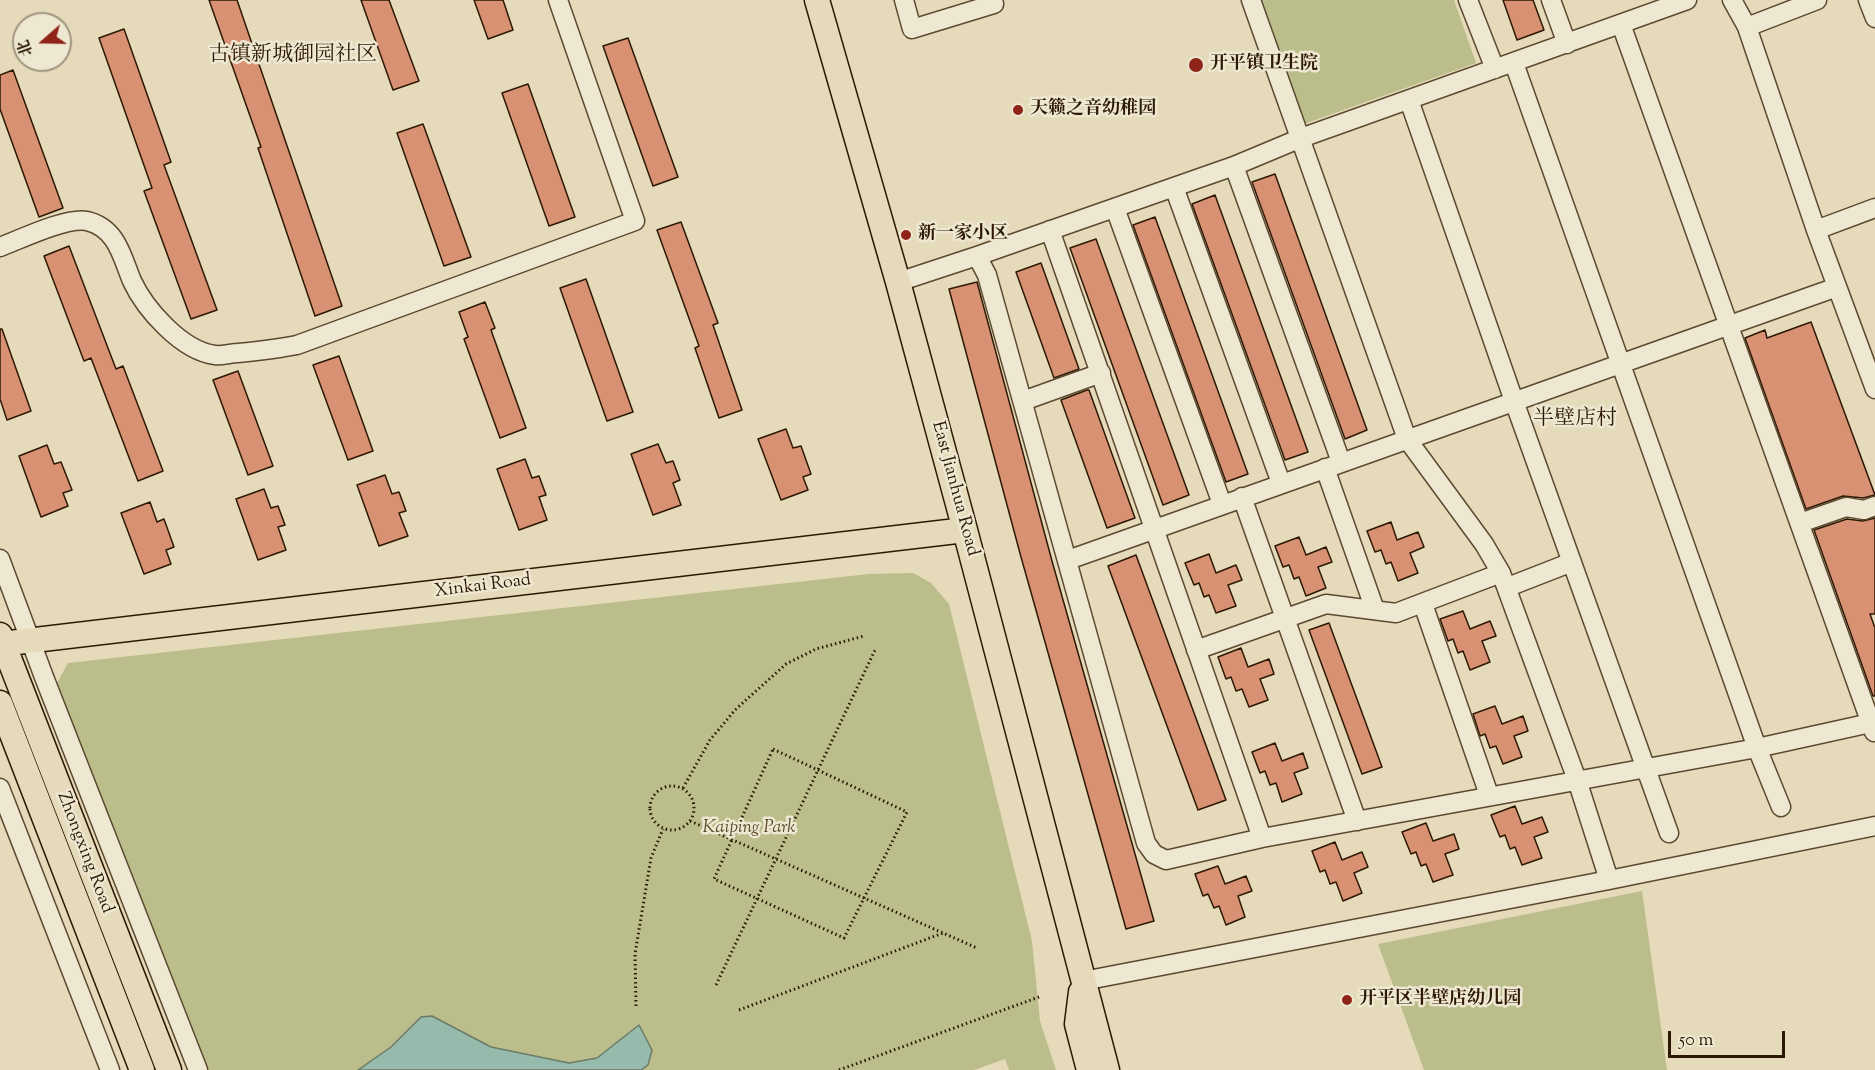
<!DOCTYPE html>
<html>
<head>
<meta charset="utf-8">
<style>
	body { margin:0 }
	#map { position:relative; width:1875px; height:1070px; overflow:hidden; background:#e5dab9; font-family:"Sorts Mill Goudy","Noto Serif SC",serif }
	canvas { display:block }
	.north { position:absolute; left:12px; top:12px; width:60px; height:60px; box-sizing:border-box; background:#eee7d2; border:2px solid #a1957f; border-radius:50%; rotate:250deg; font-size:16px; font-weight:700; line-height:24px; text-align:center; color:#2d1903 }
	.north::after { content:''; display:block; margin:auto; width:21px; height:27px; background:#8f2418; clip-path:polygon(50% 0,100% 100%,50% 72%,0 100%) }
	.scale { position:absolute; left:1668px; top:1031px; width:117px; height:27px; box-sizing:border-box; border:3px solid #2d1903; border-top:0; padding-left:8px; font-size:18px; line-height:21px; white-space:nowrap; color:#2d1903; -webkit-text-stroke:4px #eee7d2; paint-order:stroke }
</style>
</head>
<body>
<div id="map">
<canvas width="1875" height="1070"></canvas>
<div class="north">北</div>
<div class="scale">50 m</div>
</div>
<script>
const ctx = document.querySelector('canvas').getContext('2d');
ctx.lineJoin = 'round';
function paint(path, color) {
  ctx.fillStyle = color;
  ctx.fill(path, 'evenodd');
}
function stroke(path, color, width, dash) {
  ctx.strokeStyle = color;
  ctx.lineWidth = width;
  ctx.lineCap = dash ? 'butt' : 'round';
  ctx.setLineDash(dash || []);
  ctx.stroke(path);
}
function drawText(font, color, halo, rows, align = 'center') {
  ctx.font = font + ' "Sorts Mill Goudy","Noto Serif SC",serif';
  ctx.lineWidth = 5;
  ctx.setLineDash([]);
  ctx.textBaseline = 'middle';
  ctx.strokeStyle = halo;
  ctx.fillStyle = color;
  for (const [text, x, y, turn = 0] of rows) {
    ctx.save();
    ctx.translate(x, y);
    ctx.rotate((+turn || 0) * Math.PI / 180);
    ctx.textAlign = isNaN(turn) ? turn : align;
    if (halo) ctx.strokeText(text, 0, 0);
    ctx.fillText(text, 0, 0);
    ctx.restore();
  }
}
paint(new Path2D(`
	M1261,0H1454L1476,63L1304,124Z
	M913,573L931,583L949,604L1032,941L1040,1021L1056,1070H1009L1005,1059L974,1070H197L48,699L68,663L869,574Z
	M1642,891L1667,1070H1424L1378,944Z`), '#bbbe8b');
const water = new Path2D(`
	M432,1016L491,1047L569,1063L597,1058L639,1025L652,1050L648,1065L641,1070H358L391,1047L421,1017Z`);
paint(water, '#96bbac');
stroke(water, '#6c7a68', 1.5);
const building = new Path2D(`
	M209,0H237L342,306L315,316L258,148L261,147Z
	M361,0H389L419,81L393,90Z
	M474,0H503L513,30L488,39Z
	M1503,0H1533L1544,30L1517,40Z
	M124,29L171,162L164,165L217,310L191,319L144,191L152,188L99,38Z
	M628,38L678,177L653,186L603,46Z
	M13,70L63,208L39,217L0,109V75Z
	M528,84L575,217L549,226L502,93Z
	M423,124L471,257L444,266L397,133Z
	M1275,174L1367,430L1345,439L1252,182Z
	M1215,195L1308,452L1285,460L1192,204Z
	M1155,217L1248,474L1226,482L1133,225Z
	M681,222L718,323L713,325L742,410L719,418L695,348L699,346L657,230Z
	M1096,239L1189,495L1163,505L1070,248Z
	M69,246L116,369L123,366L163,471L138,481L91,358L84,361L44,256Z
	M1041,263L1079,369L1054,378L1016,272Z
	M586,279L633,412L607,421L560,288Z
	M977,282L1052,561L1154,921L1126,929L1021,557L949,289Z
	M485,302L495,328L491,330L526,428L500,438L464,339L468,337L459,312Z
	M1811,322L1875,495L1863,498L1843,496L1806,509L1745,338L1765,330L1767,338Z
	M0,329H2L31,411L7,420L0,399Z
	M339,356L373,451L348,460L313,365Z
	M238,371L273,466L248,475L213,380Z
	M1087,390H1089L1135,518L1107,528L1061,400Z
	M786,429L793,448L801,446L811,474L803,477L808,490L781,500L758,439Z
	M658,444L666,463L673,461L680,480L673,483L681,505L653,515L631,454Z
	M47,445L54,464L61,462L72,490L63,493L68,506L41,517L19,456Z
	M525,459L532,478L539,476L546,495L539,497L547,520L519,530L497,469Z
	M385,475L392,494L399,492L406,511L399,513L408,536L379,546L357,485Z
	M264,489L271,508L278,506L285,525L278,527L286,550L258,560L236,499Z
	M150,502L157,522L164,519L174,547L166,550L171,564L144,574L121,513Z
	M1875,518V614H1870L1875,628V696H1873L1814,530L1847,519L1863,521Z
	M1391,522L1397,540L1418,532L1424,547L1410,553L1418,573L1398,581L1391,562L1386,564L1381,550L1375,552L1367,531Z
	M1299,537L1306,555L1326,547L1332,562L1318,567L1326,588L1306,596L1299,577L1294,579L1289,565L1283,567L1275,546Z
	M1209,554L1216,573L1236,565L1242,580L1228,585L1236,606L1216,613L1209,595L1204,597L1199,583L1194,585L1185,563Z
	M1136,555L1226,800L1198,810L1108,566Z
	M1463,611L1470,629L1490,621L1496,636L1482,641L1490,662L1470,670L1463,651L1458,653L1453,639L1448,641L1440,619Z
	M1329,623L1382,767L1362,774L1309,630Z
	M1241,648L1248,667L1269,659L1274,674L1260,679L1268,700L1249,707L1242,689L1236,691L1231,677L1226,679L1218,657Z
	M1495,706L1502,724L1523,716L1528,731L1514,736L1522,757L1503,764L1496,746L1490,748L1485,734L1480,736L1473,714Z
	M1275,743L1282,761L1303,753L1308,768L1294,773L1302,794L1282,802L1276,783L1270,785L1265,771L1260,773L1252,752Z
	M1515,806L1522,824L1542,817L1548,832L1534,837L1542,858L1522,865L1515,847L1510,849L1505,835L1500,837L1491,815Z
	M1426,823L1433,841L1454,834L1459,849L1445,854L1453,875L1433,882L1426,864L1421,866L1416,852L1411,854L1402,832Z
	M1335,842L1342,860L1362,852L1368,867L1354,873L1362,893L1343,901L1336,882L1330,884L1325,870L1320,872L1312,851Z
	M1218,866L1225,884L1246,876L1252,891L1238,896L1245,917L1226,925L1219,906L1214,908L1208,894L1203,896L1195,874Z`);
paint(building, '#d89172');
stroke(building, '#2d1903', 1.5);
const minor = new Path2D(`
	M904,0L912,29L994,4L993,0
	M1251,0L1407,439L1484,544L1501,573L1577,780L1609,880
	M1468,0L1495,69
	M1551,0L1567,44
	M1732,0L1747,27L1816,230L1875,389
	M1868,0L1875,18
	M1621,24L1874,732
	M1747,27L1817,0
	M1514,63L1757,748L1781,807
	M1409,100L1514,401L1669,833
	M1234,166L1341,462
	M1174,187L1281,483
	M1115,208L1222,504
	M1050,230L1262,838L1757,748L1875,722
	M1816,230L1875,208
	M0,247C21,239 66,217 87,221C117,228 122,257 132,281C145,309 182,351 215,355C222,356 231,353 238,353C258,351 277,349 297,345L635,221L558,0
	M977,256L987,275L1146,843L1154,854L1166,860L1262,838
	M898,282L977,256L1234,166L1301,138L1687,0
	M1023,401L1101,373
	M1325,468L1375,610
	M1242,497L1357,821
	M1800,523L1846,507L1864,510L1875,506
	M0,559L44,677L198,1070
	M1068,560L1837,287
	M1508,587L1572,562
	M1423,604L1489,795
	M1196,650L1326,604L1396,613L1501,573
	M0,788L110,1070
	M1083,981L1609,880L1875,826`);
const major = new Path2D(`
	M817,0L898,282L965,530L1107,1070
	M0,635L169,1070
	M0,644L965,530
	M0,703L142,1070
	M1081,992L1077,1024L1089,1070`);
stroke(minor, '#5b4930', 21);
stroke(major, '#2d1903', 27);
stroke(new Path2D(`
	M773,749L907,812L844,938L714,879Z
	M650 808a22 22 0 1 1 44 0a22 22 0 1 1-44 0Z
	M683,788L710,740L735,710L786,664L816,649L864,636
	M690,821L977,948
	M716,985L875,650
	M636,1006L635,954L651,858L663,829
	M739,1010L943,933
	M839,1070L1039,997`), '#2d1903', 3, [1.5, 3]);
stroke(minor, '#eee7d2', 18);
stroke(major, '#e5dab9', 24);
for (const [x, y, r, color] of [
	[1196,65,8,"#8f2418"],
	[1018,110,6,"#8f2418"],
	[906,235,6,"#8f2418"],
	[1347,1000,6,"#8f2418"]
]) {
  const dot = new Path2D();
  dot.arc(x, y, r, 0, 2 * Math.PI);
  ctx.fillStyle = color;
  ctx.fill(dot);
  stroke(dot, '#eee7d2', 2);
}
drawText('bold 18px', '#2d1903', '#eee7d2', [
	["开平镇卫生院",1210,65],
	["天籁之音幼稚园",1030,110],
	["新一家小区",918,235],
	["开平区半壁店幼儿园",1359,1000]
], 'left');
drawText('18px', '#2d1903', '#eee7d2', [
	["East Jianhua Road",954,489,75],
	["Xinkai Road",483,587,-7],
	["Zhongxing Road",84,853,69]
]);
drawText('italic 18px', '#584b2c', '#eee7d2', [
	["Kaiping Park",749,829]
]);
drawText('21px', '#2d1903', '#eee7d2', [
	["古镇新城御园社区",293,56],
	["半壁店村",1575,420]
]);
</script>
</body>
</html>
